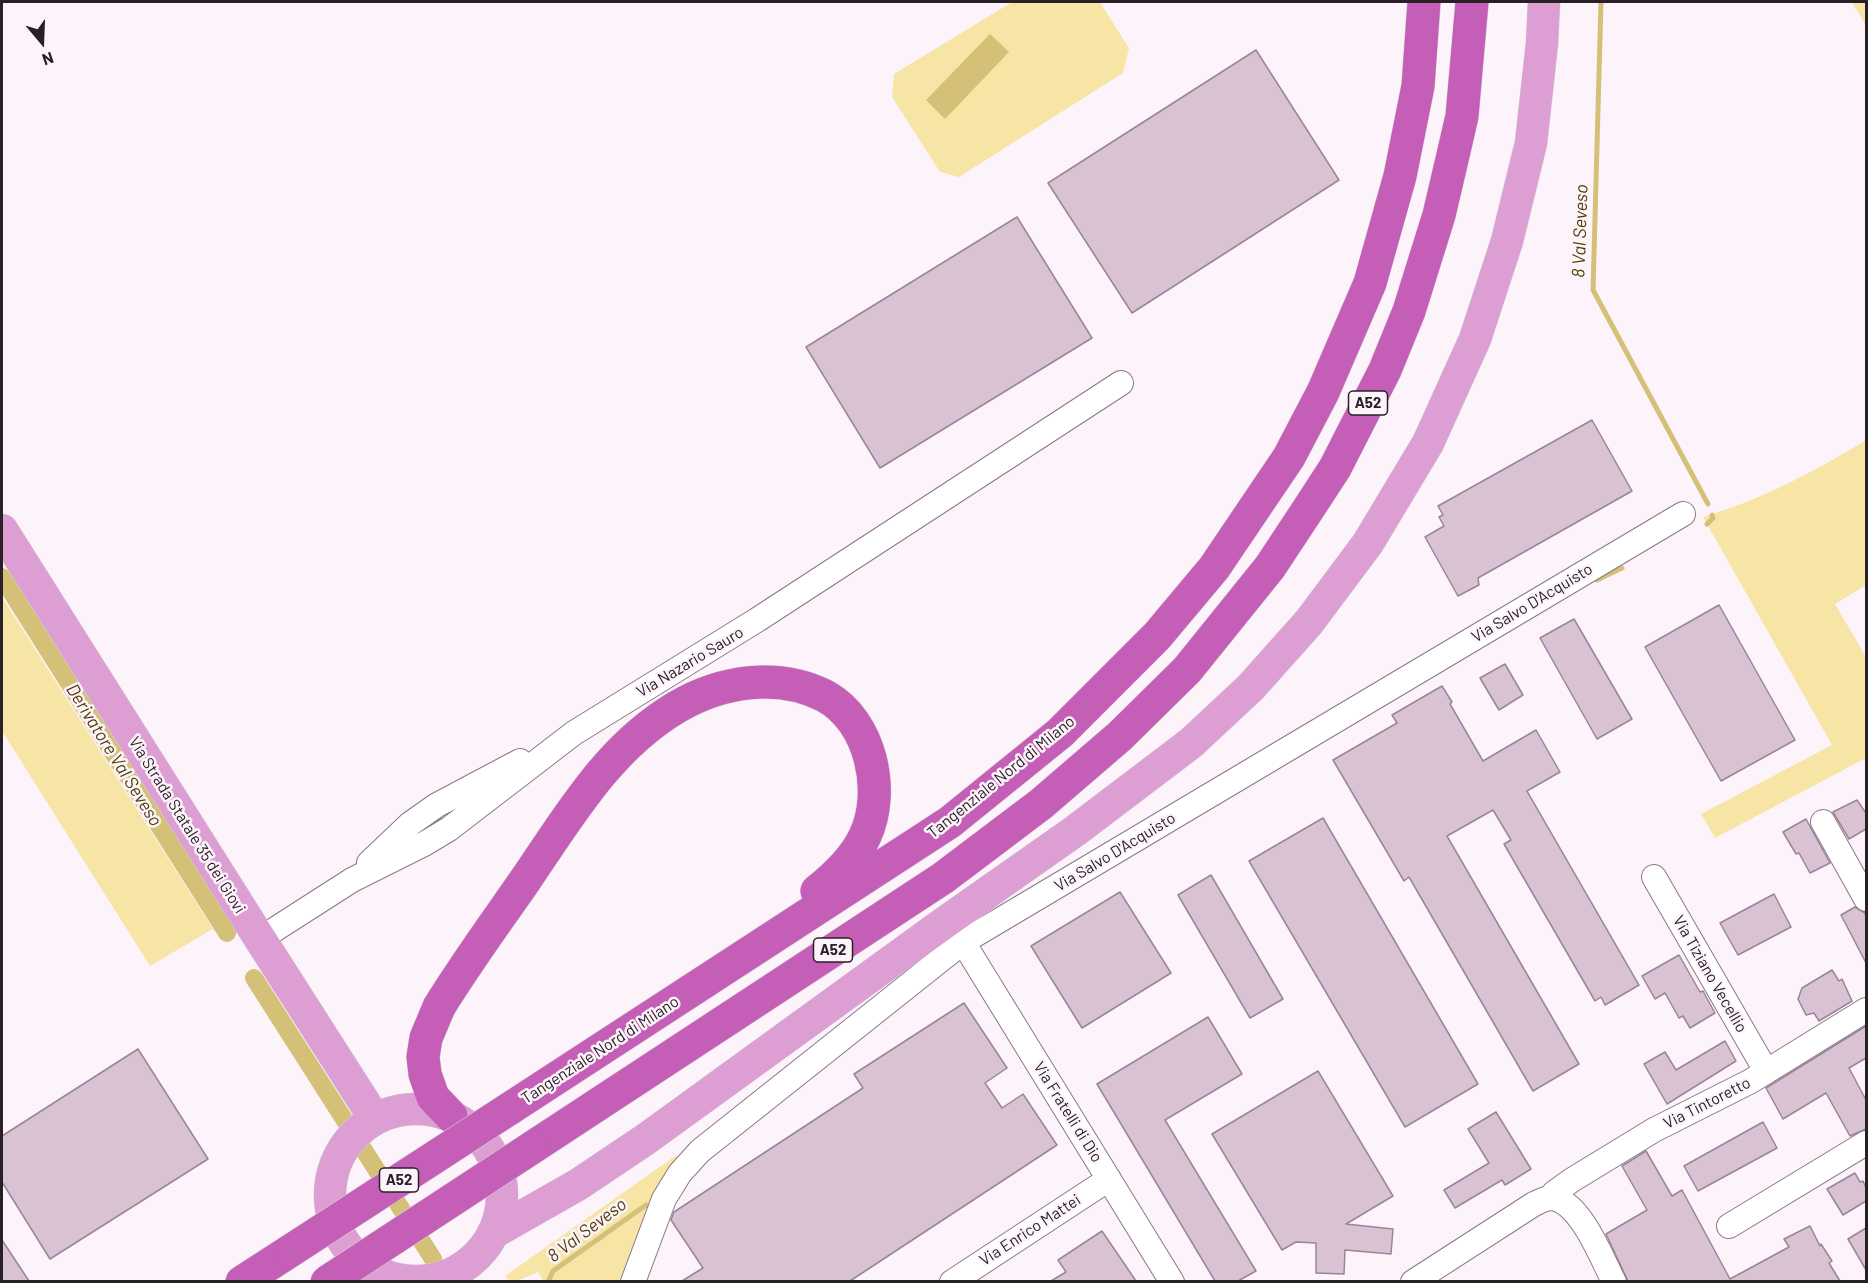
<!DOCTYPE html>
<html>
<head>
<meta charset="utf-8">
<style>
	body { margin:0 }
	#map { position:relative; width:1868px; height:1283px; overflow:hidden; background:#fdf4fb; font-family:Barlow,sans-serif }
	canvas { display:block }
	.frame { position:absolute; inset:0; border:3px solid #282026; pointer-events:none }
	.north { position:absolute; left:12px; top:12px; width:60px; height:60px; -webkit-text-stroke:4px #fdf4fb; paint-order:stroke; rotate:161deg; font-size:16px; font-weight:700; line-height:24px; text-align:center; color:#282026 }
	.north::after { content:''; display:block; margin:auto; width:21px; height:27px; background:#282026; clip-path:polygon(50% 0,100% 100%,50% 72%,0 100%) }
</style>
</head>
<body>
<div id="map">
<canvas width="1868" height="1283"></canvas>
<div class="frame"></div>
<div class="north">N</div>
</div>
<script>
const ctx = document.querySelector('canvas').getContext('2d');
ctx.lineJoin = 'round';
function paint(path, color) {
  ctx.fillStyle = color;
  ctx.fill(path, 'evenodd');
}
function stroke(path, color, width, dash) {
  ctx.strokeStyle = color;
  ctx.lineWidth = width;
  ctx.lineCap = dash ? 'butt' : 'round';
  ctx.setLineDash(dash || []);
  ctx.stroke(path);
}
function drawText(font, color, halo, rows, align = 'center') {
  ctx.font = font + ' Barlow,sans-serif';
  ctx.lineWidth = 5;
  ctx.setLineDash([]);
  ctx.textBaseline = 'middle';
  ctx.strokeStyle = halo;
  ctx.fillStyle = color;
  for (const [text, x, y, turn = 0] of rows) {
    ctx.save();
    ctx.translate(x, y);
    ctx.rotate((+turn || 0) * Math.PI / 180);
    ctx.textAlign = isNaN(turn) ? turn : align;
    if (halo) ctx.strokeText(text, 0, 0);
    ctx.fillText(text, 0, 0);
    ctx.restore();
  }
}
paint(new Path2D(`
	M1012,2H1100L1129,48L1123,73L959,177L940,172L892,97L894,74Z
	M1852,2H1866V26Z
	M1866,440V585L1835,604L1866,657V758L1715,838L1701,814L1832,745L1703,517C1761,500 1815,471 1866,440Z
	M2,597L213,929L150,966L2,731Z
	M678,1154L659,1190L619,1281H543L538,1272L517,1281H510L505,1276Z`), '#f7e5a6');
paint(new Path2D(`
	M990,34L1009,52L945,119L926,100Z`), '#d4c076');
stroke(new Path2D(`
	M1601,2L1593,290L1708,504
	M1707,524L1713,518L1712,515
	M1597,580L1622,568
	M548,1282L553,1271L646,1205`), '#d4c076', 5);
stroke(new Path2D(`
	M2,577L227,933
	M254,978L349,1127
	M362,1147L433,1259`), '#d4c076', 18);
const building = new Path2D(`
	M1256,50L1339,180L1132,313L1048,183Z
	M1017,217L1092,338L880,468L806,347Z
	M1592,420L1632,491L1478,578L1479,585L1458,596L1425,537L1444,526L1439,517L1443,515L1438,506Z
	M1719,605L1795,740L1721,781L1645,647Z
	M1574,619L1632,719L1597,739L1540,638Z
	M1505,664L1523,695L1499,710L1480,678Z
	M1442,686L1452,702L1450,704L1483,761L1536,730L1560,772L1527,791L1639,985L1605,1005L1601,997L1595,1001L1504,844L1511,840L1493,810L1447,836L1579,1064L1533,1091L1409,877L1404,881L1333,760L1397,723L1392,715Z
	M1857,800L1866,813V829L1849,839L1833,812Z
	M1323,818L1478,1084L1405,1127L1249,861Z
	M1806,819L1830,863L1810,873L1799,853L1796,854L1783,832Z
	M1211,875L1283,999L1250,1018L1178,895Z
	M1120,892L1171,973L1082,1028L1031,946Z
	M1774,894L1791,927L1738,955L1720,923Z
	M1855,907L1865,913L1866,917V963L1841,915Z
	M1679,955L1700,992L1703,991L1715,1013L1690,1028L1683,1016L1679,1018L1665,993L1655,999L1642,976Z
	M1832,970L1839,981L1842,979L1852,1001L1819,1021L1814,1013L1806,1015L1798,999L1802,988Z
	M964,1003L1007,1068L985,1083L1002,1108L1023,1094L1057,1145L850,1281H682L703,1268L671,1220L674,1212L863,1088L854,1074Z
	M1208,1017L1242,1074L1165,1120L1256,1271L1238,1281H1215L1097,1084Z
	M1866,1026V1058L1849,1068L1866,1100V1129L1850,1136L1826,1093L1783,1119L1766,1088Z
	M1725,1041L1736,1061L1667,1104L1644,1064L1665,1052L1676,1070Z
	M138,1049L208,1159L50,1259L2,1182V1136Z
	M1318,1071L1393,1196L1346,1224L1393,1229L1391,1254L1345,1250L1344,1274L1316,1273V1243L1296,1242L1282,1250L1212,1134Z
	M1496,1112L1531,1169L1505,1185L1502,1180L1455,1208L1444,1190L1489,1163L1468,1129Z
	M1763,1122L1777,1148L1698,1191L1684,1166Z
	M1646,1151L1672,1196L1682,1190L1730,1279L1789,1247L1784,1239L1810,1226L1820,1246L1821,1244L1832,1261L1829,1263L1840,1281H1628L1606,1234L1647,1210L1622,1166Z
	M1855,1173L1860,1182L1863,1181L1866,1188V1201L1843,1215L1827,1189Z
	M1866,1228V1270L1848,1239Z
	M1102,1231L1136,1281H1051L1066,1272L1058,1260Z
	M2,1240L29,1281H2Z`);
paint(building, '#d8c2d3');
stroke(building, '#998595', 1.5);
const minor = new Path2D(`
	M1823,822L1866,899
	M369,863L410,824L437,805L520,761
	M1654,877L1766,1071
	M260,939L352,880L424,844L449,829L574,733L757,620L1121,383
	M963,942L1172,1282
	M1550,1198L1554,1193L1572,1180L1654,1130L1751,1081L1866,1010
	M1729,1226L1866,1143
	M633,1282L664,1199L680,1173L700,1151L963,942L1683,514
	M952,1282L1109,1179
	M1413,1282L1534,1204C1539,1202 1545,1198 1551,1198C1580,1200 1602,1259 1614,1282`);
const major = new Path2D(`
	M2,530L260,939L375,1119
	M330 1195a86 86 0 1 1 172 0a86 86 0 1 1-172 0Z
	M493,1233L579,1184L646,1139L944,923L1075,831L1191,743L1251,687L1309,622L1368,543L1428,443L1475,339L1507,241L1531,143L1542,43L1544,2`);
const highway = new Path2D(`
	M509,1109L950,822L1060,733L1157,636L1214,568L1289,457L1323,392L1370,283L1400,176L1418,86L1424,2
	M451,1116L433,1097L425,1074L423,1057L426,1038L439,1007C466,963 497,921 526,879C569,816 609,747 677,707C721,681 778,672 825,696C871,721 886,791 865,836C855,858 836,876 817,891
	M533,1147L943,878L1041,804L1120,736L1187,670L1270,567L1307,511L1335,468L1385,370L1409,311L1439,215L1454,151L1462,116L1472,2
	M242,1282L290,1251`);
stroke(minor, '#8a7786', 26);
stroke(major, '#d4d2d4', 33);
stroke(highway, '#d4d2d4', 34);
stroke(minor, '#fff', 24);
stroke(major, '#dc9ed3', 32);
stroke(highway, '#c45eb6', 33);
const highwayBridge = new Path2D(`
	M290,1251L509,1109
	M327,1282L533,1147`);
stroke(highwayBridge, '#d4d2d4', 34, []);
stroke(highwayBridge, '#c45eb6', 33);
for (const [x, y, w] of [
	[1368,403,39],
	[833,950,39],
	[399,1180,39]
]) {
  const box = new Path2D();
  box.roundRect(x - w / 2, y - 12, w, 24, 4.5);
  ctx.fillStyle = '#fdf4fb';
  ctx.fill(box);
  stroke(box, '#282026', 1.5);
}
drawText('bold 15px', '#282026', null, [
	["A52",1368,403],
	["A52",833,950],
	["A52",399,1180]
]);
drawText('16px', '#282026', '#fdf4fb', [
	["Via Salvo D'Acquisto",1532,603,-31],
	["Via Nazario Sauro",690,662,-31],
	["Tangenziale Nord di Milano",1001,777,-39],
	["Via Strada Statale 35 dei Giovi",187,825,58],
	["Via Salvo D'Acquisto",1115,852,-31],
	["Via Tiziano Vecellio",1710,974,60],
	["Tangenziale Nord di Milano",600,1050,-33],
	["Via Tintoretto",1707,1103,-27],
	["Via Fratelli di Dio",1068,1112,58],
	["Via Enrico Mattei",1030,1230,-33]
]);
drawText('italic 18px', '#4d3e00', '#fdf4fb', [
	["8 Val Seveso",1580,231,-88],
	["Derivatore Val Seveso",114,755,58],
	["8 Val Seveso",587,1230,-37]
]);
</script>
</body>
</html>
